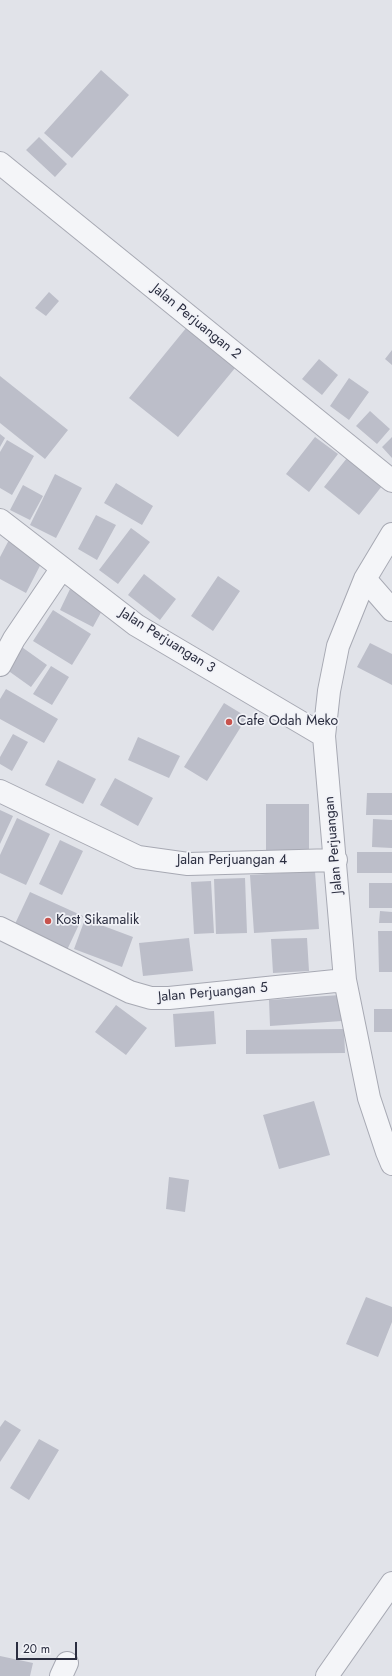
<!DOCTYPE html>
<html>
<head>
<meta charset="utf-8">
<style>
	body { margin:0 }
	#map { position:relative; width:392px; height:1676px; overflow:hidden; background:#e1e3e9; font-family:Jost,sans-serif }
	canvas { display:block }
	.scale { position:absolute; left:16px; top:1642px; width:61px; height:18px; box-sizing:border-box; border:2px solid #2b2e40; border-top:0; padding-left:5px; font-size:12px; line-height:14px; white-space:nowrap; color:#2b2e40; -webkit-text-stroke:3px #f1f2f7; paint-order:stroke }
</style>
</head>
<body>
<div id="map">
<canvas width="392" height="1676"></canvas>
<div class="scale">20 m</div>
</div>
<script>
const ctx = document.querySelector('canvas').getContext('2d');
ctx.lineJoin = 'round';
function paint(path, color) {
  ctx.fillStyle = color;
  ctx.fill(path, 'evenodd');
}
function stroke(path, color, width, dash) {
  ctx.strokeStyle = color;
  ctx.lineWidth = width;
  ctx.lineCap = dash ? 'butt' : 'round';
  ctx.setLineDash(dash || []);
  ctx.stroke(path);
}
function drawText(font, color, halo, rows, align = 'center') {
  ctx.font = font + ' Jost,sans-serif';
  ctx.lineWidth = 3.5;
  ctx.setLineDash([]);
  ctx.textBaseline = 'middle';
  ctx.strokeStyle = halo;
  ctx.fillStyle = color;
  for (const [text, x, y, turn = 0] of rows) {
    ctx.save();
    ctx.translate(x, y);
    ctx.rotate((+turn || 0) * Math.PI / 180);
    ctx.textAlign = isNaN(turn) ? turn : align;
    if (halo) ctx.strokeText(text, 0, 0);
    ctx.fillText(text, 0, 0);
    ctx.restore();
  }
}
paint(new Path2D(`
	M101,70L129,95L72,158L44,133Z
	M39,137L67,164L55,177L26,150Z
	M49,292L59,301L46,316L35,308Z
	M191,322L240,362L178,437L129,398Z
	M392,350V365L385,359Z
	M319,359L338,375L322,395L302,379Z
	M0,376L68,430L45,459L0,423Z
	M349,378L369,392L349,420L330,406Z
	M370,411L390,429L377,444L356,426Z
	M0,434L5,438L0,447Z
	M315,437L338,454L309,492L286,474Z
	M392,437V458L382,447Z
	M7,440L34,456L12,495L0,488V452Z
	M347,458L382,486L359,515L324,487Z
	M55,474L82,488L56,538L30,525Z
	M116,483L153,506L142,525L104,503Z
	M23,485L43,496L30,520L10,510Z
	M96,515L116,525L97,560L78,549Z
	M131,528L150,542L118,584L99,570Z
	M10,538L45,556L26,593L0,579V557Z
	M144,574L176,599L160,620L128,595Z
	M218,576L240,591L213,631L191,616Z
	M70,589L104,607L93,627L60,610Z
	M53,610L91,634L72,665L33,641Z
	M370,643L392,654V685L357,667Z
	M19,645L47,665L31,687L3,667Z
	M51,666L69,677L52,705L33,694Z
	M6,689L58,719L44,743L0,719V699Z
	M224,703L247,717L207,781L184,767Z
	M13,734L28,742L12,771L0,764V757Z
	M138,737L180,756L169,778L128,760Z
	M58,760L96,779L83,804L45,785Z
	M115,778L153,798L138,826L100,805Z
	M367,793H392V815H366Z
	M266,804H309V850H266Z
	M0,810L13,816L0,844Z
	M17,818L50,834L26,885L0,873V855Z
	M373,819L392,820V848L372,847Z
	M60,840L83,851L62,895L39,884Z
	M357,852H392V873H357Z
	M315,871L319,929L254,933L250,875Z
	M245,878L247,933L216,934L214,879Z
	M211,881L214,933L194,934L191,882Z
	M369,883H392V908H369Z
	M30,892L83,916L67,950L14,926Z
	M380,911L392,912V923H379Z
	M85,919L133,937L122,967L74,949Z
	M378,931H392V972H379Z
	M189,938L193,971L143,976L139,943Z
	M307,938L309,971L273,973L271,939Z
	M340,995L342,1021L270,1026L269,1000Z
	M116,1005L147,1028L126,1055L95,1032Z
	M374,1009H392V1032H374Z
	M214,1011L216,1044L175,1047L173,1014Z
	M344,1029L345,1053L246,1054V1030Z
	M314,1101L330,1155L279,1169L263,1115Z
	M169,1177L189,1180L185,1212L166,1209Z
	M366,1297L392,1307V1322L378,1357L346,1344Z
	M5,1420L21,1430L0,1462V1427Z
	M39,1439L59,1450L29,1500L10,1488Z
	M0,1656L33,1663L30,1676H0Z`), '#bcbec9');
const minor = new Path2D(`
	M0,163L392,481
	M0,520L136,625L324,736
	M392,534L365,579L338,646L329,691L324,736L345,980L369,1098L387,1152L392,1164
	M365,579L392,610
	M0,665L14,639L62,568
	M0,791L138,857L188,864L336,860
	M0,928L130,992L151,998H169L345,980
	M61,1676L67,1663
	M327,1676L392,1583`);
stroke(minor, '#a7a9b3', 24);
stroke(minor, '#f4f5f8', 22);
for (const [x, y, r, color] of [
	[229,722,4,"#c8534d"],
	[48,921,4,"#c8534d"]
]) {
  const dot = new Path2D();
  dot.arc(x, y, r, 0, 2 * Math.PI);
  ctx.fillStyle = color;
  ctx.fill(dot);
  stroke(dot, '#f1f2f7', 1.5);
}
drawText('14px', '#2b2e40', '#f1f2f7', [
	["Jalan Perjuangan 2",196,322,39],
	["Jalan Perjuangan 3",167,641,32],
	["Jalan Perjuangan",334,845,-95],
	["Jalan Perjuangan 4",232,861],
	["Jalan Perjuangan 5",213,993,-5]
]);
drawText('14px', '#2b2e40', '#f1f2f7', [
	["Cafe Odah Meko",237,722],
	["Kost Sikamalik",56,921]
], 'left');
</script>
</body>
</html>
